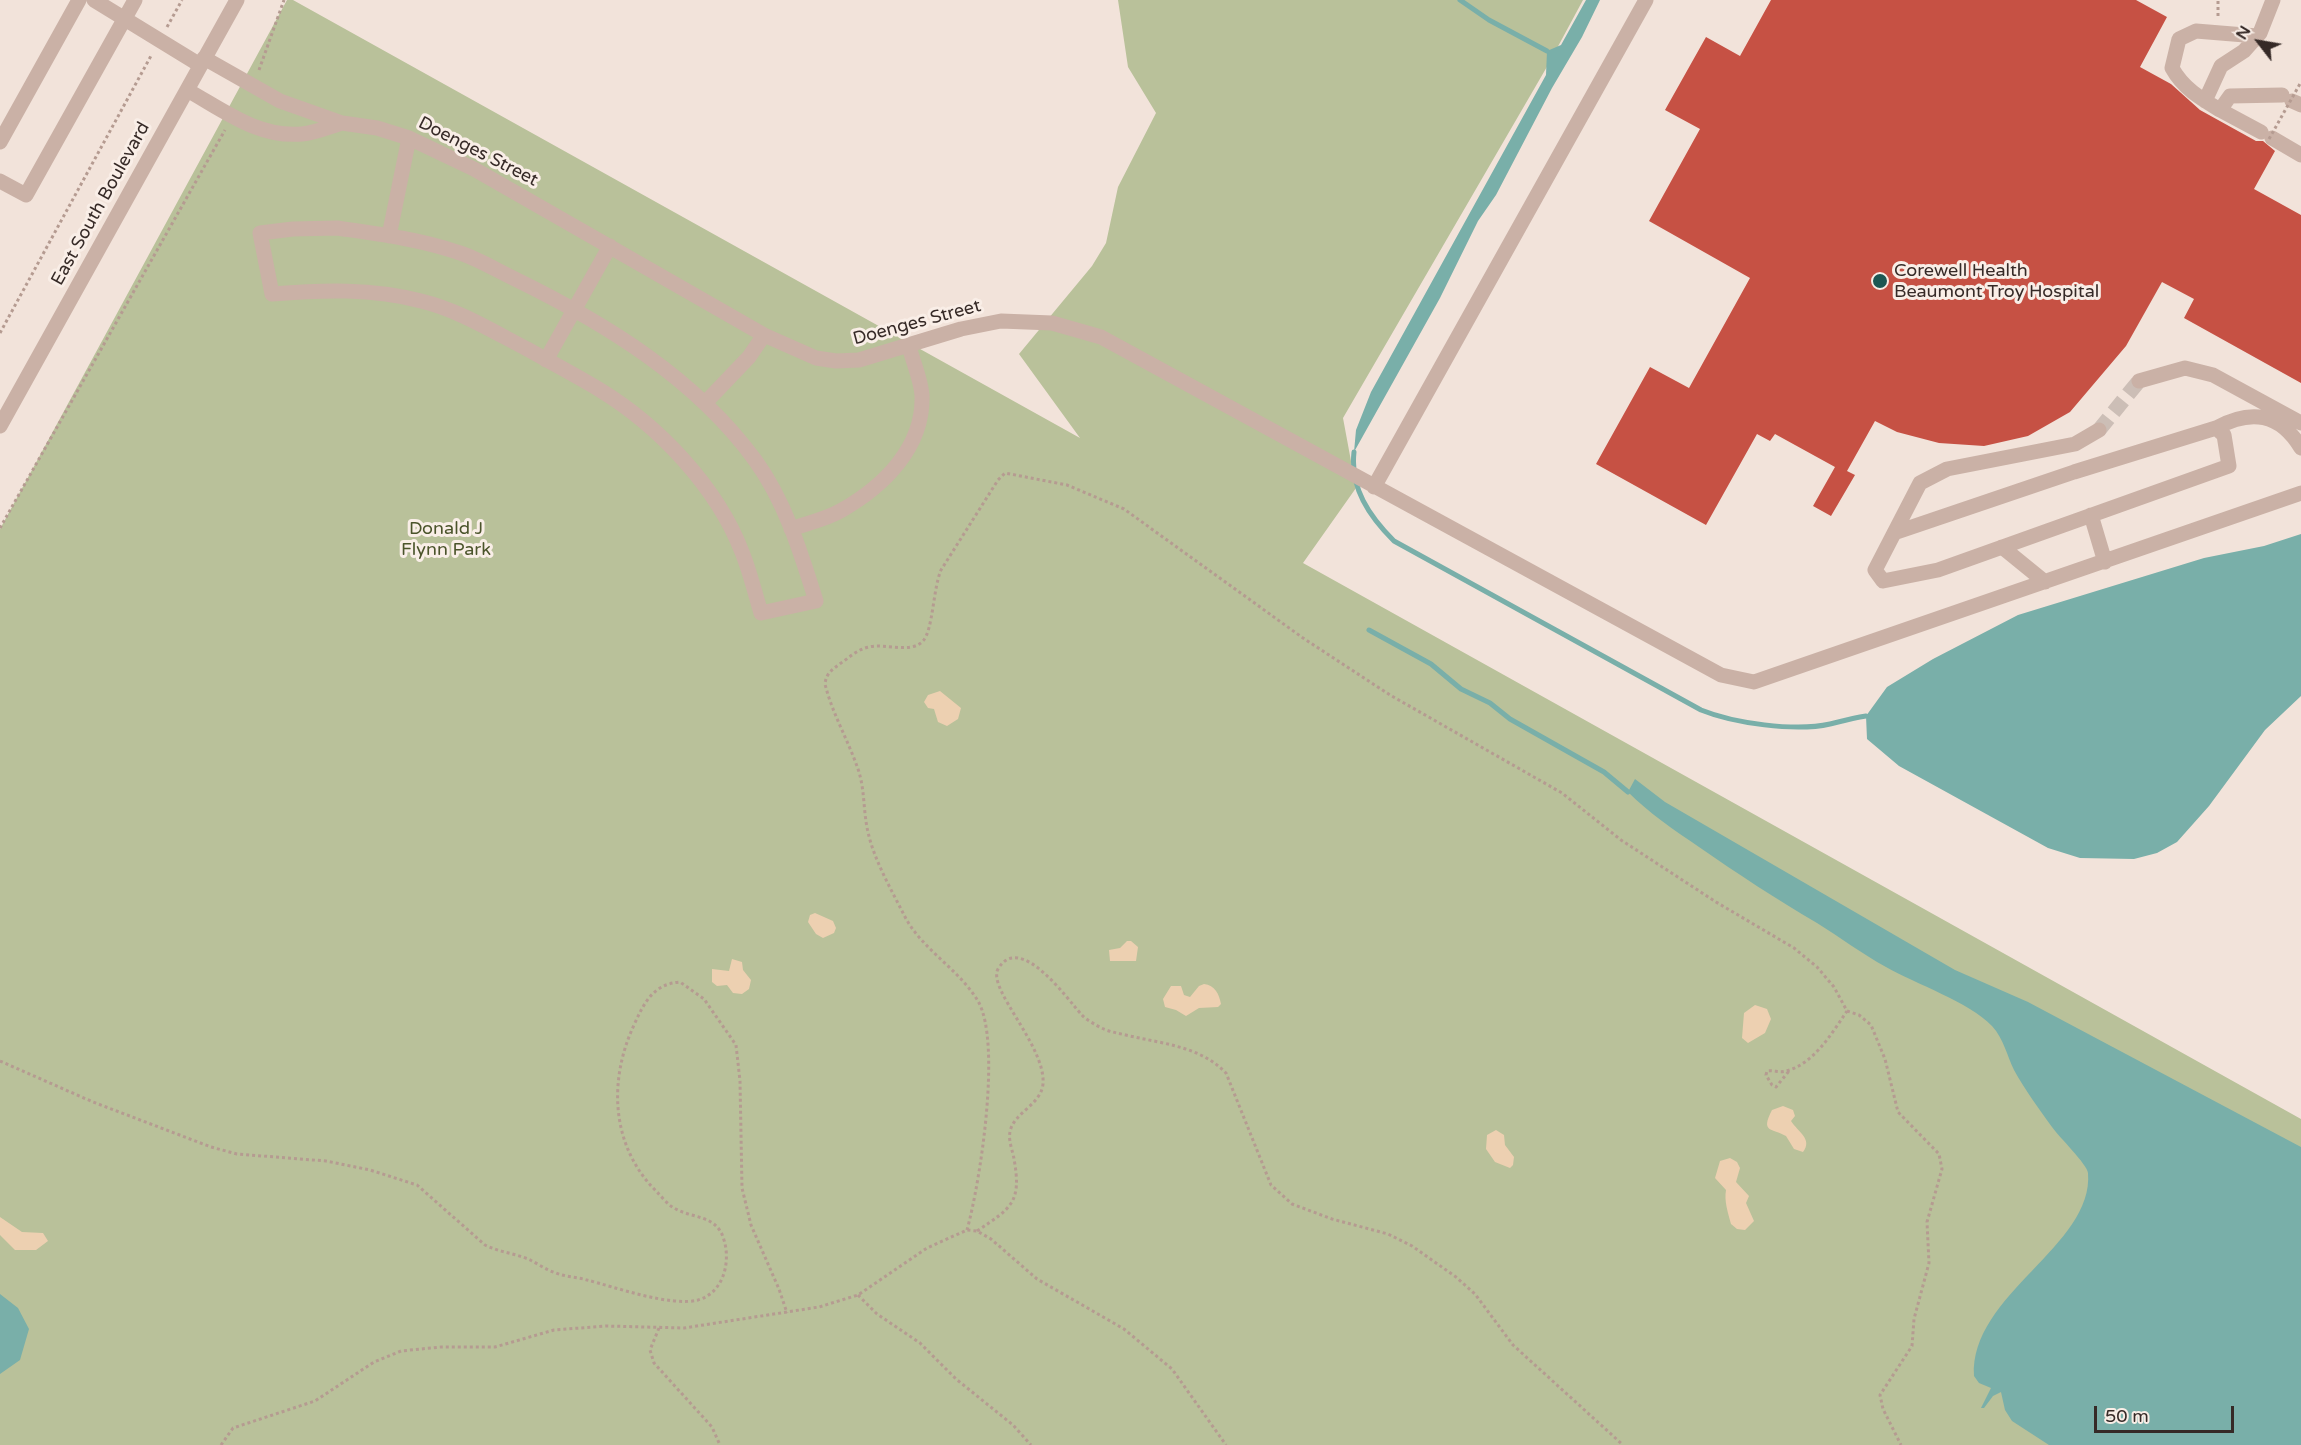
<!DOCTYPE html>
<html>
<head>
<meta charset="utf-8">
<style>
	body { margin:0 }
	#map { position:relative; width:2301px; height:1445px; overflow:hidden; background:#f2e3da; font-family:"Varela Round",sans-serif }
	canvas { display:block }
	.north { position:absolute; left:2229px; top:12px; width:60px; height:60px; -webkit-text-stroke:4px #f9eee7; paint-order:stroke; rotate:301deg; font-size:16px; font-weight:700; line-height:24px; text-align:center; color:#362a27 }
	.north::after { content:''; display:block; margin:auto; width:21px; height:27px; background:#362a27; clip-path:polygon(50% 0,100% 100%,50% 72%,0 100%) }
	.scale { position:absolute; left:2094px; top:1406px; width:140px; height:27px; box-sizing:border-box; border:3px solid #362a27; border-top:0; padding-left:8px; font-size:18px; line-height:21px; white-space:nowrap; color:#362a27; -webkit-text-stroke:4px #f9eee7; paint-order:stroke }
</style>
</head>
<body>
<div id="map">
<canvas width="2301" height="1445"></canvas>
<div class="north">N</div>
<div class="scale">50 m</div>
</div>
<script>
const ctx = document.querySelector('canvas').getContext('2d');
ctx.lineJoin = 'round';
function paint(path, color) {
  ctx.fillStyle = color;
  ctx.fill(path, 'evenodd');
}
function stroke(path, color, width, dash) {
  ctx.strokeStyle = color;
  ctx.lineWidth = width;
  ctx.lineCap = dash ? 'butt' : 'round';
  ctx.setLineDash(dash || []);
  ctx.stroke(path);
}
function drawText(font, color, halo, rows, align = 'center') {
  ctx.font = font + ' "Varela Round",sans-serif';
  ctx.lineWidth = 6;
  ctx.setLineDash([]);
  ctx.textBaseline = 'middle';
  ctx.strokeStyle = halo;
  ctx.fillStyle = color;
  for (const [text, x, y, turn = 0] of rows) {
    ctx.save();
    ctx.translate(x, y);
    ctx.rotate((+turn || 0) * Math.PI / 180);
    ctx.textAlign = isNaN(turn) ? turn : align;
    if (halo) ctx.strokeText(text, 0, 0);
    ctx.fillText(text, 0, 0);
    ctx.restore();
  }
}
paint(new Path2D(`
	M287,0H293L1080,438L1019,354L1092,266L1106,243L1118,187L1156,113L1128,67L1118,0H1583L1548,65L1343,418L1356,488L1303,563L2301,1119V1445H0V529Z`), '#b9c19a');
paint(new Path2D(`
	M940,691L961,708L958,719L947,726L938,722L934,709L928,708L924,702L928,695Z
	M815,913L833,921L836,928L834,933L823,938L816,934L808,922L810,915Z
	M1127,941H1131L1138,947L1136,961H1110L1109,950L1120,948Z
	M732,959L742,962L743,970L751,980L749,989L742,994L733,993L727,985L717,986L712,982V969L729,971Z
	M1204,984C1215,985 1219,994 1221,1004L1218,1007L1199,1008L1186,1016L1176,1010L1165,1007L1163,999L1171,986H1181L1184,995L1190,997L1199,986Z
	M1755,1005L1767,1009L1771,1019L1765,1033L1748,1043L1742,1038L1744,1013Z
	M1783,1106L1793,1110L1795,1116L1791,1121C1798,1132 1813,1139 1803,1152L1794,1149L1786,1136C1772,1128 1760,1133 1772,1110Z
	M1496,1130L1504,1135L1505,1145L1514,1157L1513,1165L1510,1168L1495,1162L1486,1149L1487,1135Z
	M1730,1158L1737,1162L1740,1168L1736,1182L1749,1196L1746,1203L1754,1221L1745,1230L1737,1229L1731,1224C1728,1213 1724,1201 1726,1190L1715,1178L1720,1161Z
	M0,1217L22,1232L43,1233L48,1241L36,1250H15L0,1235Z`), '#edd0b1');
paint(new Path2D(`
	M1586,0H1600L1582,37L1552,88L1496,195L1478,221L1440,298L1354,452L1356,430L1371,392L1546,75L1547,51L1561,45Z
	M2301,534V696L2265,730L2209,806L2177,842L2157,853L2134,859L2080,858L2048,848L1899,766L1867,739L1866,716L1887,687L1933,659L2018,615L2204,558L2264,546Z
	M1635,779L1665,802L1955,970L2028,1002L2301,1147V1445H2049L2012,1421L2005,1410L2001,1392L1993,1396L1984,1408H1981L1991,1388L1979,1383L1974,1376C1970,1294 2094,1246 2088,1173C2087,1164 2059,1137 2052,1127C2039,1109 2025,1090 2014,1070C2007,1056 2004,1039 1992,1026C1969,1002 1916,984 1886,967C1862,954 1840,937 1817,923C1776,899 1738,874 1699,847C1674,830 1649,813 1628,792Z
	M0,1294L18,1308L29,1329L20,1360L0,1374Z`), '#79afa9');
stroke(new Path2D(`
	M1460,0L1489,20L1547,51
	M1354,452C1350,488 1369,516 1394,541L1701,710C1733,723 1795,732 1830,724C1842,721 1853,718 1866,716
	M1369,630L1431,664L1461,689L1490,703L1510,719L1604,772L1628,792`), '#79afa9', 5);
paint(new Path2D(`
	M1771,0H2136L2167,17L2140,67L2171,84L2200,110L2256,141H2263L2275,151L2254,189L2301,215V383L2184,318L2194,299L2162,282L2126,346L2070,412L2028,436L1984,446L1939,443L1897,432L1875,421L1847,471L1855,475L1831,516L1813,506L1835,467L1775,434L1770,441L1757,434L1706,525L1596,464L1650,367L1689,388L1750,278L1649,221L1700,129L1665,110L1706,37L1740,56Z`), '#c65144');
stroke(new Path2D(`
	M2099,430L2139,381`), '#ccbeb6', 15, [15, 8]);
stroke(new Path2D(`
	M2218,16V0
	M167,27L182,0
	M259,70L284,0
	M0,333L152,54
	M0,528L225,130
	M1847,1011L1859,1015L1871,1025L1885,1059L1898,1112L1939,1154L1942,1169L1927,1222L1929,1263L1914,1319L1912,1346L1880,1395L1883,1409L1901,1445
	M0,1061L93,1102L211,1147L237,1154L326,1161L370,1170L417,1185L485,1245C499,1252 513,1253 528,1259C537,1263 546,1270 556,1273C566,1277 577,1277 587,1280C615,1287 670,1307 698,1300C723,1293 731,1263 724,1240C717,1214 692,1219 674,1208C668,1205 662,1197 657,1192C611,1147 608,1081 634,1025C644,1003 653,984 680,982L704,999L736,1045L740,1081L742,1188L751,1225L779,1289L787,1313
	M967,1230C980,1183 1002,1043 978,1001C958,968 921,949 904,915C891,889 874,860 868,832C863,811 865,789 858,769C848,740 832,713 825,684C826,673 833,669 841,663C850,657 858,649 869,647C885,643 911,654 923,641C933,630 933,589 941,570L998,480L1005,473L1067,485L1124,509L1303,638L1390,695L1562,793L1621,840L1716,902L1794,948L1817,967L1834,987L1847,1011C1832,1033 1814,1064 1786,1071C1780,1073 1774,1070 1767,1071L1766,1075L1772,1085L1776,1087L1789,1071
	M977,1231C1011,1208 1022,1203 1014,1159C1013,1152 1008,1140 1010,1132C1013,1113 1041,1105 1043,1084C1046,1046 987,989 998,969C1020,931 1068,1000 1081,1014C1085,1019 1091,1022 1096,1025C1107,1032 1118,1033 1130,1036C1165,1044 1201,1047 1226,1073L1271,1185L1292,1204L1332,1219L1388,1234L1412,1246L1456,1277L1475,1294L1513,1345L1623,1445
	M858,1295L877,1314L920,1343L956,1379L1013,1425L1031,1445
	M659,1328L650,1350L654,1363L712,1427L720,1445
	M221,1445L233,1428L315,1401L374,1362L401,1351L441,1347H495L554,1330L606,1326L684,1328L819,1307L858,1295L927,1248L967,1230L977,1231L991,1239L1037,1279L1124,1329L1172,1369L1226,1445`), '#b59b91', 3, [3, 3]);
stroke(new Path2D(`
	M94,0L200,65
	M2257,36L2196,31L2179,39L2172,68C2183,88 2200,98 2220,110L2230,96L2282,95
	M204,58L280,101L342,123L377,128L409,138L474,169L764,335L816,358L836,361L859,360L961,329L1001,321L1052,323L1101,337L1721,675L1754,682L2301,493
	M187,90C223,110 258,138 302,134C315,133 329,127 342,123
	M2205,101L2221,66L2244,51L2260,33L2273,0
	M2292,101L2301,105
	M2220,110L2261,132
	M2272,138L2301,155
	M0,142L79,0
	M0,181L26,195L135,0
	M337,228C378,234 418,239 457,252C477,258 496,270 515,279C605,323 695,378 755,460C785,501 801,553 816,601L761,613C755,593 750,572 742,552C717,487 659,426 600,390C577,376 552,363 529,350C494,332 459,310 421,301C372,288 322,290 272,294L260,233L293,229Z
	M389,236L409,138
	M546,360L610,246
	M2139,381L2185,368L2213,375L2301,423
	M705,403L749,357L764,335
	M0,426L237,0
	M2216,428C2251,409 2280,413 2301,448
	M1374,487L1646,0
	M2091,515L2105,562
	M791,529C808,523 827,519 842,510C884,486 924,447 922,395C921,380 913,362 909,346
	M1894,533L2074,472L2216,428L2224,435L2229,466L1938,570L1883,581L1875,570L1920,483L1947,469L2075,444L2099,430
	M2002,547L2045,582`), '#cab1a6', 15);
stroke(new Path2D(`
	M2269,139L2301,82`), '#b59b91', 3, [3, 3]);
for (const [x, y, r, color] of [
	[1880,281,8,"#1d5753"]
]) {
  const dot = new Path2D();
  dot.arc(x, y, r, 0, 2 * Math.PI);
  ctx.fillStyle = color;
  ctx.fill(dot);
  stroke(dot, '#f9eee7', 2);
}
drawText('18px', '#362a27', '#f9eee7', [
	["Doenges Street",478,152,27],
	["East South Boulevard",101,204,-61],
	["Doenges Street",917,323,-15]
]);
drawText('18px', '#362a27', '#f9eee7', [
	["Corewell Health",1894,271],
	["Beaumont Troy Hospital",1894,292]
], 'left');
drawText('18px', '#4b542b', '#f9eee7', [
	["Donald J",446,529],
	["Flynn Park",446,550]
]);
</script>
</body>
</html>
